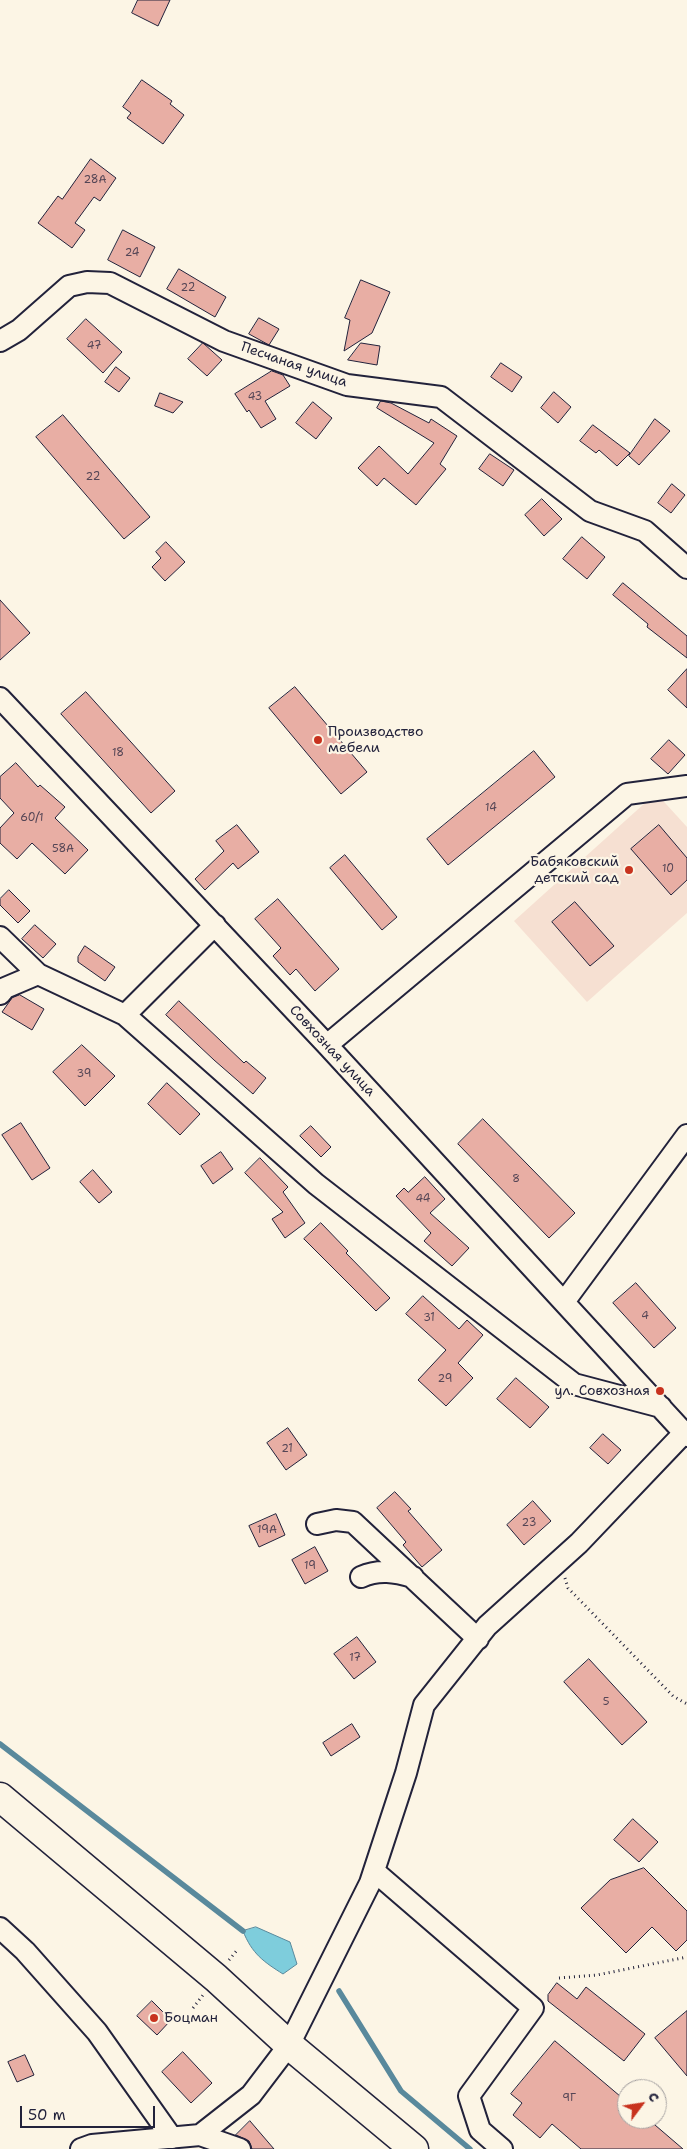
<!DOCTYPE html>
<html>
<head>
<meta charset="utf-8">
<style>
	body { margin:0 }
	#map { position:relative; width:687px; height:2149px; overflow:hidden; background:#fcf5e5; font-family:"Shantell Sans",sans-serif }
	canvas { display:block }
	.north { position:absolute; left:617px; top:2079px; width:50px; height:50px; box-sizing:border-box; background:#fcf5e5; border:1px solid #a5a1a1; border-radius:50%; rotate:59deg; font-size:14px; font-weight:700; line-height:20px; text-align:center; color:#22223b }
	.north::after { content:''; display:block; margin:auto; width:18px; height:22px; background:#c8321e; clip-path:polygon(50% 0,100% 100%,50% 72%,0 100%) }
	.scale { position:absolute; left:20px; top:2106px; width:135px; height:22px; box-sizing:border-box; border:2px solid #22223b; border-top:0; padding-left:6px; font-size:15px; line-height:18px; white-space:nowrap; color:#22223b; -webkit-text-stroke:4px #fcf5e5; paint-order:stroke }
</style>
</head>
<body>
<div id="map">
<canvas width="687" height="2149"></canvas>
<div class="north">С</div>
<div class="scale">50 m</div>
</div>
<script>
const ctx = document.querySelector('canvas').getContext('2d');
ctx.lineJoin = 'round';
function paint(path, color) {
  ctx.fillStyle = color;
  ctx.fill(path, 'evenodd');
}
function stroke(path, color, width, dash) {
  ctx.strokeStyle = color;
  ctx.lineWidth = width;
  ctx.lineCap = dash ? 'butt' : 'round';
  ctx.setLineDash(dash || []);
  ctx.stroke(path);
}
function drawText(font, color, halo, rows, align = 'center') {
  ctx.font = font + ' "Shantell Sans",sans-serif';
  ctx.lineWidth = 4.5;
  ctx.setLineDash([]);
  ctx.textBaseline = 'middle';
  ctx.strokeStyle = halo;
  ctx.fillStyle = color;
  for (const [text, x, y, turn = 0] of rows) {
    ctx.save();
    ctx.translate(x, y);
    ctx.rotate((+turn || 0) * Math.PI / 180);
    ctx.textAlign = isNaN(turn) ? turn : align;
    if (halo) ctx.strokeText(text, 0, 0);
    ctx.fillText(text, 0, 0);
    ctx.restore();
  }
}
paint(new Path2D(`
	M656,793L687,827V913L587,1002L514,921Z`), '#f6e0d2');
const water = new Path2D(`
	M256,1927L290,1942L297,1964L283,1974C264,1962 252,1954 243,1931Z`);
paint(water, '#7ecddc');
stroke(water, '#59899c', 1);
stroke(new Path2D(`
	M0,1744L243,1931
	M339,1991L401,2091L470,2149`), '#59899c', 5.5);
const building = new Path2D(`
	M138,0H170L158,26L132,13Z
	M142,80L172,101L170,104L184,115L163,144L127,118L131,113L123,107Z
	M91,159L116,178L100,201L94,197L75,223L85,230L72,248L38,223L58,196L62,199Z
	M123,230L155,247L140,277L108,260Z
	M179,269L226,297L215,317L167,289Z
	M361,280L390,292L372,333L344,351L350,320L345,318Z
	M259,318L279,329L269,345L249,334Z
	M86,319L122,352L103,373L67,339Z
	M203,343L222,360L207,376L188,359Z
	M361,343L380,346L377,365L348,360Z
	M501,363L522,377L512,392L491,377Z
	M116,367L130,378L119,392L105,382Z
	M272,371L283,375L290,386L265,401L276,419L261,428L249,410L247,412L235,394Z
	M554,392L571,407L558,423L541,408Z
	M160,393L183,402L173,413L155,406Z
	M381,401L391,403L429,423L431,419L457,436L440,464L446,469L416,505L384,478L377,486L358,468L379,446L408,474L434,443L377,408Z
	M313,402L332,418L316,439L296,423Z
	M63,415L150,517L124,539L36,437Z
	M655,419L670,431L639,465L629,456Z
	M593,425L630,453L617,466L599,450L596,453L580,441Z
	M490,454L514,470L503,486L479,469Z
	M672,484L685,495L671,513L658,503Z
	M542,499L562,519L544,536L525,515Z
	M582,537L605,557L587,579L563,559Z
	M166,542L185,562L165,581L152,567L161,558L156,552Z
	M623,583L687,636V658L647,627L648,624L613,595Z
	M0,600L30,633L0,660Z
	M687,669V708L668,690Z
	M295,687L367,772L341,794L269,708Z
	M86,692L175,791L151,813L61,714Z
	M669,740L685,755L668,774L651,759Z
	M534,751L555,777L448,865L427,839Z
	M16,763L38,787L40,785L65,807L55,818L88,850L65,874L32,843L17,859L0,843V828L14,813L0,798V777Z
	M237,825L259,852L238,869L233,863L205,890L195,879L224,851L216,841Z
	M659,825L687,858V880L671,895L631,849Z
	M345,855L397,917L382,930L330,868Z
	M9,890L30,911L18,923L0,905V899Z
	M278,899L339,969L315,991L296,969L290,975L273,956L281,948L255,919Z
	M575,902L614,946L590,966L552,922Z
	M35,925L56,944L43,958L22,939Z
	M85,946L115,967L105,981L78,962V957Z
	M20,995L44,1009L32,1030L2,1012L12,998Z
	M179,1001L244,1063L246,1061L266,1078L253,1094L214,1060L166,1015Z
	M82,1045L115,1076L85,1106L53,1072Z
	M167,1083L200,1114L180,1135L148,1104Z
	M483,1119L575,1213L549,1238L458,1144Z
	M21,1123L50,1168L32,1180L2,1135Z
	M311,1126L331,1147L321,1157L300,1136Z
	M221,1152L233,1169L213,1184L201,1166Z
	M260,1158L288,1187L283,1192L305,1223L285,1238L272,1219L283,1212L245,1173Z
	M93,1170L112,1192L99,1203L80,1182Z
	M425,1177L445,1199L430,1213L469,1248L452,1266L424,1241L431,1233L396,1196L404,1188L408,1192Z
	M321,1223L348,1251L346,1253L390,1298L376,1311L304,1239Z
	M636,1283L676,1328L654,1348L613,1303Z
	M423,1296L459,1329L467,1320L483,1335L458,1363L473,1378L446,1406L418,1380L446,1350L406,1314Z
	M516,1378L549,1407L530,1428L497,1399Z
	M288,1428L307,1455L286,1470L267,1443Z
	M603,1434L621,1450L608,1464L590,1448Z
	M395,1492L411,1509L408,1511L442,1550L422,1567L403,1545L406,1542L377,1508Z
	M533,1501L551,1521L524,1545L507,1525Z
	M276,1514L285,1535L259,1547L249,1526Z
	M315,1547L328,1571L305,1584L292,1560Z
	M357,1637L376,1662L354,1679L334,1654Z
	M589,1659L647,1722L622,1745L564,1682Z
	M352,1724L360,1737L331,1756L323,1743Z
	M633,1819L658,1842L639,1862L614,1840Z
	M644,1868L687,1911V1940L676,1951L652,1927L626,1953L581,1908L610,1880Z
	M557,1983L577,1999L586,1987L645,2034L624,2061L548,2001V1995Z
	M152,2001L171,2020L157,2035L137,2016Z
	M687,2011V2076L655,2038Z
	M555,2041L627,2102V2119H648L683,2149H581L552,2124L540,2138L513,2115L522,2103L511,2094Z
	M183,2052L212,2083L191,2103L162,2072Z
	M25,2055L34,2075L17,2082L8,2062Z
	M250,2121L274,2149H252L249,2141L236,2135Z`);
paint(building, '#e8aea4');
stroke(building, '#22223b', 1);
const minor = new Path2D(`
	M0,341L19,330L69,286L87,282L110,283L224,341L347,385L441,397L590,511L645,531L687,568
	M0,698L327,1045L687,1436
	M0,937L38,974L125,1015L316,1184L574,1384L661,1407
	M0,994L5,988L38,974
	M125,1015L215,925
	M327,1045L627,794L687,786
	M564,1302L687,1135
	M317,1524L336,1520L353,1522L478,1639
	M361,1577C379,1569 395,1572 413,1577
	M374,1871L533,2008L469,2096L480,2130L502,2149
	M0,1928L25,1951L97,2032L172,2138
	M200,2135L240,2149
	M81,2149L92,2145L200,2135L251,2095L289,2045L370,1883L406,1773L424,1705L487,1626L579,1543L684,1433`);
const trunk = new Path2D(`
	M0,1797L216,1978L289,2045L414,2149`);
stroke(minor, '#22223b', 24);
stroke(trunk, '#22223b', 31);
stroke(new Path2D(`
	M565,1578L568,1588L673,1696L687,1704
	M229,1960L238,1949
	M559,1978L597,1975L687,1957
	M193,2008L203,1995`), '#22223b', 3, [1, 4]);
stroke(minor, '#fcf5e5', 20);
stroke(trunk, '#fcf5e5', 28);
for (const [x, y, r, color] of [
	[318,740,5,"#c8321e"],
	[629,870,5,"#c8321e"],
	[660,1391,5,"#c8321e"],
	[154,2018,5,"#c8321e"]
]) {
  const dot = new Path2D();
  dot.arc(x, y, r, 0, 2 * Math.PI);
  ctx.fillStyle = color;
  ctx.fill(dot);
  stroke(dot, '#fcf5e5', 2);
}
drawText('11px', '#544555', null, [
	["28А",95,180],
	["24",132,253],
	["22",188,288],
	["47",94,346],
	["43",255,397],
	["22",93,477],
	["18",118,753],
	["14",491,808],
	["60/1",32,818],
	["58А",63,849],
	["10",668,869],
	["39",84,1074],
	["8",516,1179],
	["44",423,1199],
	["4",645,1316],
	["31",429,1318],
	["29",445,1379],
	["21",287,1449],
	["23",529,1523],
	["19А",267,1530],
	["19",310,1566],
	["17",355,1658],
	["5",606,1702],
	["9Г",569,2098]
]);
drawText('14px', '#22223b', '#fcf5e5', [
	["Песчаная улица",294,365,19],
	["Совхозная улица",332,1051,47]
]);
drawText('14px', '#22223b', '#fcf5e5', [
	["Производство",328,732],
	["мебели",328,748],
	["Бабяковский",619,862,"right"],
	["детский сад",619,878,"right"],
	["ул. Совхозная",650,1391,"right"],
	["Боцман",164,2018]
], 'left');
</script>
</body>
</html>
